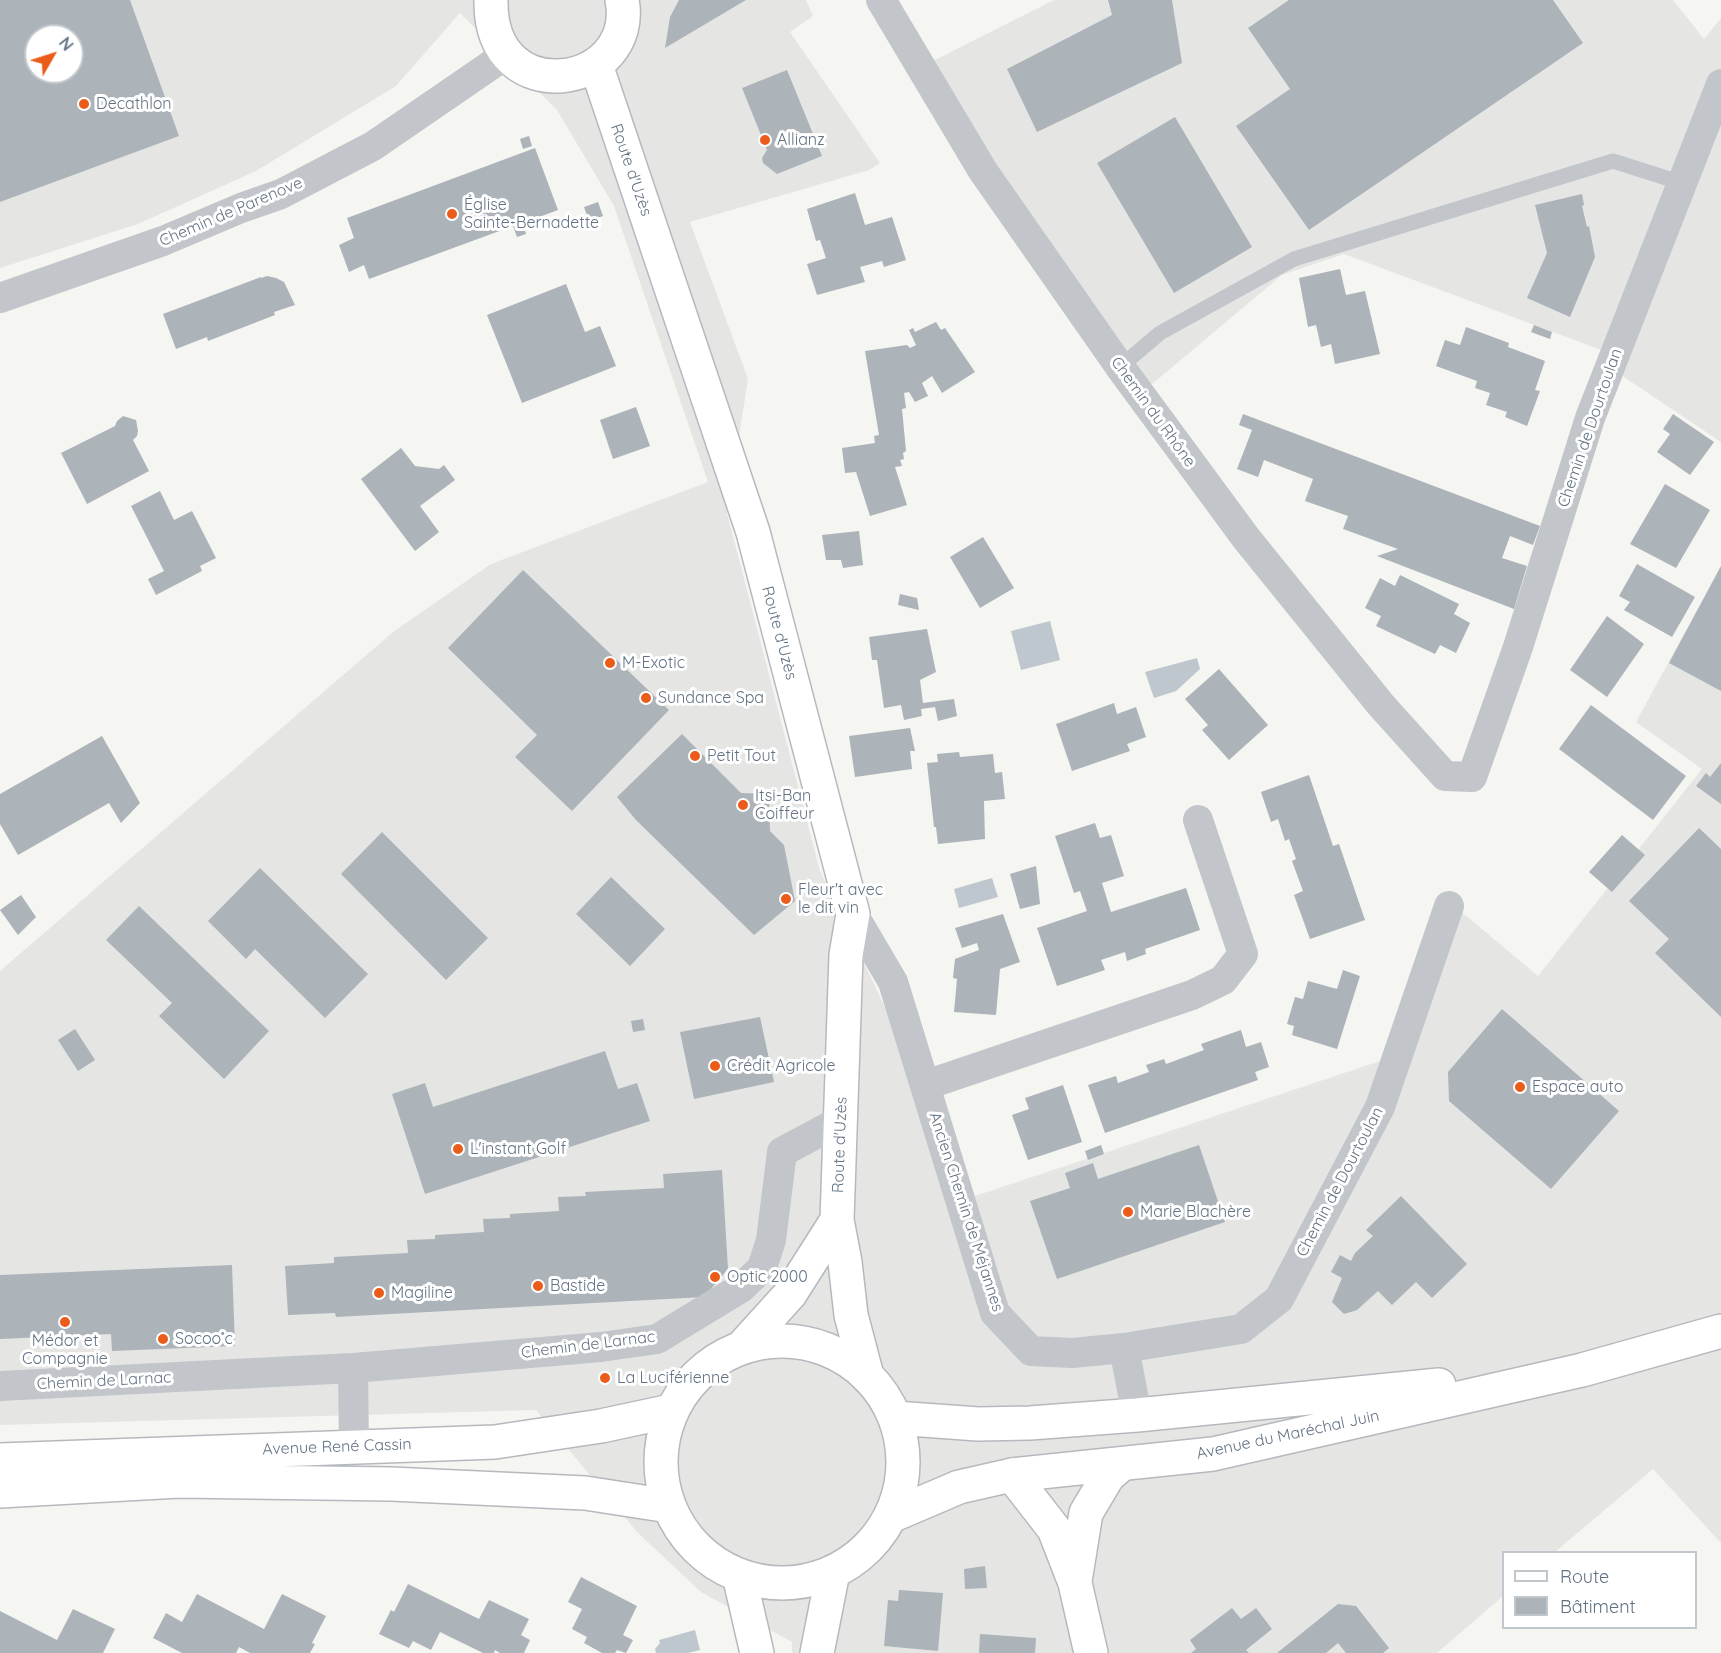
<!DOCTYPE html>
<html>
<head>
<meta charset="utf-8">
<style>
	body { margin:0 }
	#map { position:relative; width:1721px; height:1653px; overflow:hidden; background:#f5f5f1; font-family:Quicksand,sans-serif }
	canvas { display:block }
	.legend { position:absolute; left:1502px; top:1551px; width:195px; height:78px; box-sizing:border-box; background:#fff; border:2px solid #c0c7cd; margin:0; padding:8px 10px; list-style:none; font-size:18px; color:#627283 }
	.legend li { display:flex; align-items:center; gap:12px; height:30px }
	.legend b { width:30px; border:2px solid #c0c7cd }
	.north { position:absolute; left:24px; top:24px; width:60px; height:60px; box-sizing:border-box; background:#fff; border:2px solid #c0c7cd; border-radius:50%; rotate:51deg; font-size:16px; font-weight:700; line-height:24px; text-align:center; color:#627283 }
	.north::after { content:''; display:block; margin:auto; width:21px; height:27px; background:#eb5c1a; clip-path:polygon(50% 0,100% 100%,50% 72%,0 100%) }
</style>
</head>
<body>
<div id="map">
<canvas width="1721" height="1653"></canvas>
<ul class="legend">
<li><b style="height:8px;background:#fff"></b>Route</li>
<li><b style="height:16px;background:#acb3b9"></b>Bâtiment</li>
</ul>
<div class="north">N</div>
</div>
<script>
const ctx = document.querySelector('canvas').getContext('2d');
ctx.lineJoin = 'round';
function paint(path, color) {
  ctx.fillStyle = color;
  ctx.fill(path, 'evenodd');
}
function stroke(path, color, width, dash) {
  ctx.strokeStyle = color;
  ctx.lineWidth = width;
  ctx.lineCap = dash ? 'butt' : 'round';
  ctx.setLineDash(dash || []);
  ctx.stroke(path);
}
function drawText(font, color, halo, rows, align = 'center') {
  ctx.font = font + ' Quicksand,sans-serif';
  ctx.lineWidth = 6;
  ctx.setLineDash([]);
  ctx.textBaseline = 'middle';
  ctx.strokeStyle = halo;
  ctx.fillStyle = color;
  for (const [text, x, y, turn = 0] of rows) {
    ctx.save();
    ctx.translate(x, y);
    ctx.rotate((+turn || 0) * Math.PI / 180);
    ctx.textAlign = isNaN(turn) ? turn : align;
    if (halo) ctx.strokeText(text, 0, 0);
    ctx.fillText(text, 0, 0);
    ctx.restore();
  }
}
paint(new Path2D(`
	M0,0H806L813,16L790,32L880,163L869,170L690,222L748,379L727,513L820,871L975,1196L1407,1052L1458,909L1538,976L1702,769L1636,722L1721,566V1543L1653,1469L1555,1552H1504L1503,1596L1437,1653H792V1642L701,1592L637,1532L536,1410L0,1425V971L393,632L491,564L708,482L614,206L557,110L460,13L396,86L256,171L138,224L0,268ZM36,36H72V72H36Z
	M1054,0H1673L1704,39L1721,18V442L1624,377L1604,351L1344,254L1282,275L1145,390L927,64Z`), '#e5e6e4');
paint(new Path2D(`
	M1050,621L1060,660L1021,670L1011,631Z
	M1197,658L1200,669L1176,691L1154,698L1145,672Z
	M992,878L998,897L959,908L954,889Z
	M695,1630L700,1650L688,1653H656L655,1649L660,1643L659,1640Z`), '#bdc7cd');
paint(new Path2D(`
	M0,0H130L179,136L0,202ZM36,36H72V72H36Z
	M679,0H746L665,48L670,17Z
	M1108,0H1172L1182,63L1037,132L1007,69L1112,15Z
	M1289,0H1553L1583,43L1309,230L1236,126L1290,89L1248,28Z
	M787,70L822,156L777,174L763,163L762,158L767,150L742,88Z
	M1175,117L1252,247L1174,293L1097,163Z
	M529,136L532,146L523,149L520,139Z
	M535,148L558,210L523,223L526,234L517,237L513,226L369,279L364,265L349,272L339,245L354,238L347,218Z
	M855,193L865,225L892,217L906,260L884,267L882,261L860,267L865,282L817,295L807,264L826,258L820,240L816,241L807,209Z
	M1582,194L1584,205L1582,206L1587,227L1589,226L1595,257L1570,317L1527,298L1547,253L1535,205Z
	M598,202L603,216L589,221L584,207Z
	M1340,269L1346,295L1365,291L1380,354L1335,364L1331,344L1321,347L1316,325L1308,327L1299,278Z
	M267,276L276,278L284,282L295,305L274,312L275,315L208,341L207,337L176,349L163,314L261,277V278Z
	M566,284L585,332L600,326L616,366L522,403L487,315Z
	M936,322L941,330L945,328L975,372L942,393L932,376L922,383L928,396L915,402L909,392L904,393L906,408L902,409L906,451L903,453L904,459L900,460L902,466L895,467L907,505L870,516L856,472L845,473L842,448L875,443L874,436L879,435L865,351L907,345L910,348L916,345L909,330L913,328L915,332Z
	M1534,325L1552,332L1550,339L1531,332Z
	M1466,327L1509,343L1508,347L1545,361L1535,390L1540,391L1527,426L1505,417L1507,412L1486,405L1490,393L1475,388L1477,381L1436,366L1445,340L1460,345Z
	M636,407L650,446L613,459L600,420Z
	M1243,414L1540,526L1533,545L1510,536L1502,558L1527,566L1514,609L1377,556L1398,549L1343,529L1348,516L1305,501L1313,479L1264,460L1258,477L1237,469L1252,430L1239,425Z
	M1673,414L1714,442L1690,475L1657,452L1670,434L1663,429Z
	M123,416L136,420L138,431L137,436L133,440L149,471L87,504L61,453L115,426L117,421Z
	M401,448L415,466L439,469L444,465L455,480L420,506L439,532L415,551L361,479Z
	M1665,484L1710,510L1676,568L1630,544Z
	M160,491L174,520L192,511L216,558L200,566L202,571L156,595L148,579L164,571L131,506Z
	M859,531L863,565L843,568L841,560H826L822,535Z
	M983,537L1014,588L980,608L950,557Z
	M1637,564L1695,597L1672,637L1624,610L1630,602L1619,596Z
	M1721,566V691L1669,663Z
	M523,570L669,710L572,811L515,757L537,735L448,648Z
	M1400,575L1459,604L1454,614L1470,623L1456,653L1440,645L1435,654L1376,626L1381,616L1365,608L1380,578L1395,586Z
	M900,594L917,598L919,610L898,605Z
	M1607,616L1644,644L1607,697L1570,670Z
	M927,629L936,672L920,680L923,703L954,699L957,716L938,721L935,707L921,709L922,716L904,720L901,705L884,708L877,660H872L869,637Z
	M1219,669L1268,725L1229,760L1202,730L1208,725L1185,699Z
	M1114,703L1117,714L1136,707L1146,737L1127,744L1130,751L1072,771L1056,724Z
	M1591,705L1686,776L1653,820L1559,749Z
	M910,728L915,751H910L912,769L855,777L849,736Z
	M682,734L741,793L769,794L770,831L784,845L795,901L754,935L636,820L617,797Z
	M102,736L140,803L121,823L109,803L18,855L0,824V794Z
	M959,752L960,757L993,754L995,773L1002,772L1005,799L984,801L985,839L938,844L936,827H934L927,763L938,762L937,754Z
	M1721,763V804L1696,786L1706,773L1710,777Z
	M1309,775L1333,846L1339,844L1365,920L1310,939L1294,895L1303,891L1292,861L1296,859L1289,839L1285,841L1278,819L1271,822L1261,792Z
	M1095,823L1100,838L1111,835L1124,876L1102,883L1111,912L1186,888L1200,930L1145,949L1146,954L1127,961L1125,952L1101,960L1105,970L1057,986L1037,928L1087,911L1080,891L1074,893L1055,836Z
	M1699,828L1721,849V1017L1655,953L1669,939L1629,901Z
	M382,832L488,938L446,980L341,874Z
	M1622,835L1645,855L1612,892L1589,872Z
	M1036,866L1040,904L1020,909L1010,874Z
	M260,868L368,974L325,1018L255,949L246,959L208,921Z
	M611,877L665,929L630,966L576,914Z
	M21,895L36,917L18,935L0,910Z
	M139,906L269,1031L224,1079L159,1016L172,1003L106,940Z
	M1003,914L1020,962L1000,969L996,1015L954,1012L957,979L953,978L955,959L979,950L977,943L962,948L955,928Z
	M1343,970L1360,976L1337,1049L1292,1035L1294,1026L1287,1024L1295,997L1303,999L1308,981L1337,989Z
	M1502,1009L1619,1111L1551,1189L1449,1101L1448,1072Z
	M760,1017L774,1082L694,1099L680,1032Z
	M643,1019L645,1030L633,1032L631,1021Z
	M75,1029L95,1060L78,1071L58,1040Z
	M1241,1030L1246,1047L1261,1042L1269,1067L1255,1072L1258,1080L1105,1133L1088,1085L1116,1076L1118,1083L1149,1072L1146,1065L1164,1059L1166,1064L1204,1050L1201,1044Z
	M605,1051L618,1089L637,1083L650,1121L425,1194L392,1094L425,1083L433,1107Z
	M1063,1085L1082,1142L1028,1160L1012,1115L1029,1109L1025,1098Z
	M1101,1145L1104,1154L1088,1160L1085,1151Z
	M1199,1145L1225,1222L1057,1279L1030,1201L1070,1188L1065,1173L1093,1163L1098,1179Z
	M722,1170L728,1269L704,1297L336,1317L335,1313L288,1315L285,1266L334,1263V1257L408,1253L407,1240L435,1239V1235L484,1232L483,1219L510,1218V1214L559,1211L558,1197L586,1196L585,1192L664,1188L663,1174Z
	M1401,1196L1467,1264L1432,1298L1416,1282L1392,1305L1378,1291L1357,1310L1344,1314L1332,1302L1342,1278L1331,1272L1340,1255L1351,1261L1355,1253L1373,1236L1366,1230Z
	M232,1265L235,1346L112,1351L111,1334L0,1339V1275Z
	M985,1566L987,1588L965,1589L964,1569Z
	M581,1577L637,1606L623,1635L633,1640L626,1653L617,1650L615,1653H602L584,1643L587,1637L572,1629L582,1609L568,1602Z
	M408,1584L479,1619L489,1600L529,1619L521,1635L530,1640L524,1653H500L495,1650L494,1653H483L440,1632L431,1650L413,1641L409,1648L379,1634L391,1610L394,1612Z
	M899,1590L943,1593L938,1651L884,1646L888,1600L898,1601Z
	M197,1594L264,1629L282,1594L326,1616L312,1643L315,1644L310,1653H250L239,1647L236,1653H182L153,1638L166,1613L182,1622Z
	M1338,1604L1356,1606L1389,1648L1383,1653H1346L1338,1643L1326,1653H1277Z
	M1232,1608L1241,1619L1256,1608L1272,1629L1246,1650L1249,1653H1191L1196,1649L1190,1640Z
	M73,1609L115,1629L103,1653H0V1611L57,1640Z
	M980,1634L1036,1638L1035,1653H979Z`), '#acb3b9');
const secondary = new Path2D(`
	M491,0C489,114 639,88 622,0
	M596,65L753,532L853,914L846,955L837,1220L845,1262L851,1315L867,1376
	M743,1346L790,1294L837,1220
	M1012,1475L1054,1529L1075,1583L1091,1653
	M1075,1581L1086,1513L1108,1476L1122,1464`);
const primary = new Path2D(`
	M661 1462a121 121 0 1 1 242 0a121 121 0 1 1-242 0Z
	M895,1418L978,1424L1030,1423L1137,1415L1439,1385
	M0,1460L495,1442L601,1426L671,1411
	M0,1491L179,1481L391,1484L585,1493L669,1506
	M891,1516L959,1487L1012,1475L1213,1454L1582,1370L1721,1331
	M739,1575L757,1653
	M817,1653L833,1572`);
stroke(secondary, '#b4b9be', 36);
stroke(primary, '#b5b9bd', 36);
stroke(new Path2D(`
	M1120,367L1160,333L1294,259L1613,161L1682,183`), '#c2c5c9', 15);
stroke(new Path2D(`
	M881,0L983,171L1120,367L1246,538L1381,705L1445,776L1472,777L1518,647L1590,418L1721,84
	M0,298L163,241L241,208L281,194L373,146L507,54
	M853,914L893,982L995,1313L1031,1351L1072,1353L1124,1348L1137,1415
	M926,1085L1192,995L1223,980L1243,954L1198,820
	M1124,1348L1241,1329L1279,1299L1380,1107L1449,906
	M353,1368L601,1347L657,1339L741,1288L762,1268L771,1240L782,1152L840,1121
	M0,1386L353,1368L354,1446`), '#c2c5c9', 30);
stroke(secondary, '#fff', 33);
stroke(primary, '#fff', 33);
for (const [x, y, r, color] of [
	[84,104,6,"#eb5c1a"],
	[765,140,6,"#eb5c1a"],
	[452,214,6,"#eb5c1a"],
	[610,663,6,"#eb5c1a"],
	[646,698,6,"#eb5c1a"],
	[695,756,6,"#eb5c1a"],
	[743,805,6,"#eb5c1a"],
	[786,899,6,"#eb5c1a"],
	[715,1066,6,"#eb5c1a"],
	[1520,1087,6,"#eb5c1a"],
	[458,1149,6,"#eb5c1a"],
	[1128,1212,6,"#eb5c1a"],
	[715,1277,6,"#eb5c1a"],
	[538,1286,6,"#eb5c1a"],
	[379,1293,6,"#eb5c1a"],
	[65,1322,6,"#eb5c1a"],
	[163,1339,6,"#eb5c1a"],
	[605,1378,6,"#eb5c1a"]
]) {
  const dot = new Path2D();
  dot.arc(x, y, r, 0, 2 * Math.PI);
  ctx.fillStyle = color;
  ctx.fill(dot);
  stroke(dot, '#fff', 2);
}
drawText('16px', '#627283', '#fff', [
	["Decathlon",96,104],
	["Allianz",777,140],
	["Église",464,205],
	["Sainte-Bernadette",464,223],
	["M-Exotic",622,663],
	["Sundance Spa",658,698],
	["Petit Tout",707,756],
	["Itsi-Ban",755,796],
	["Coiffeur",755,814],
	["Fleur't avec",798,890],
	["le dit vin",798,908],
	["Crédit Agricole",727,1066],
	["Espace auto",1532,1087],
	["L'instant Golf",470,1149],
	["Marie Blachère",1140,1212],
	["Optic 2000",727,1277],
	["Bastide",550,1286],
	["Magiline",391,1293],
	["Socoo’c",175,1339],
	["Médor et",65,1341,"center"],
	["Compagnie",65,1359,"center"],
	["La Luciférienne",617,1378]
], 'left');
drawText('16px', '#627283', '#fff', [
	["Route d'Uzès",631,170,71],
	["Chemin de Parenove",231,212,-23],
	["Chemin du Rhône",1153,412,54],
	["Chemin de Dourtoulan",1590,428,-71],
	["Route d'Uzès",779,633,75],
	["Route d'Uzès",840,1145,-88],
	["Chemin de Dourtoulan",1340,1182,-62],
	["Ancien Chemin de Méjannes",966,1212,72],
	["Chemin de Larnac",588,1345,-7],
	["Chemin de Larnac",104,1381,-3],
	["Avenue du Maréchal Juin",1288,1435,-12],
	["Avenue René Cassin",337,1447,-2]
]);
</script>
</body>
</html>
